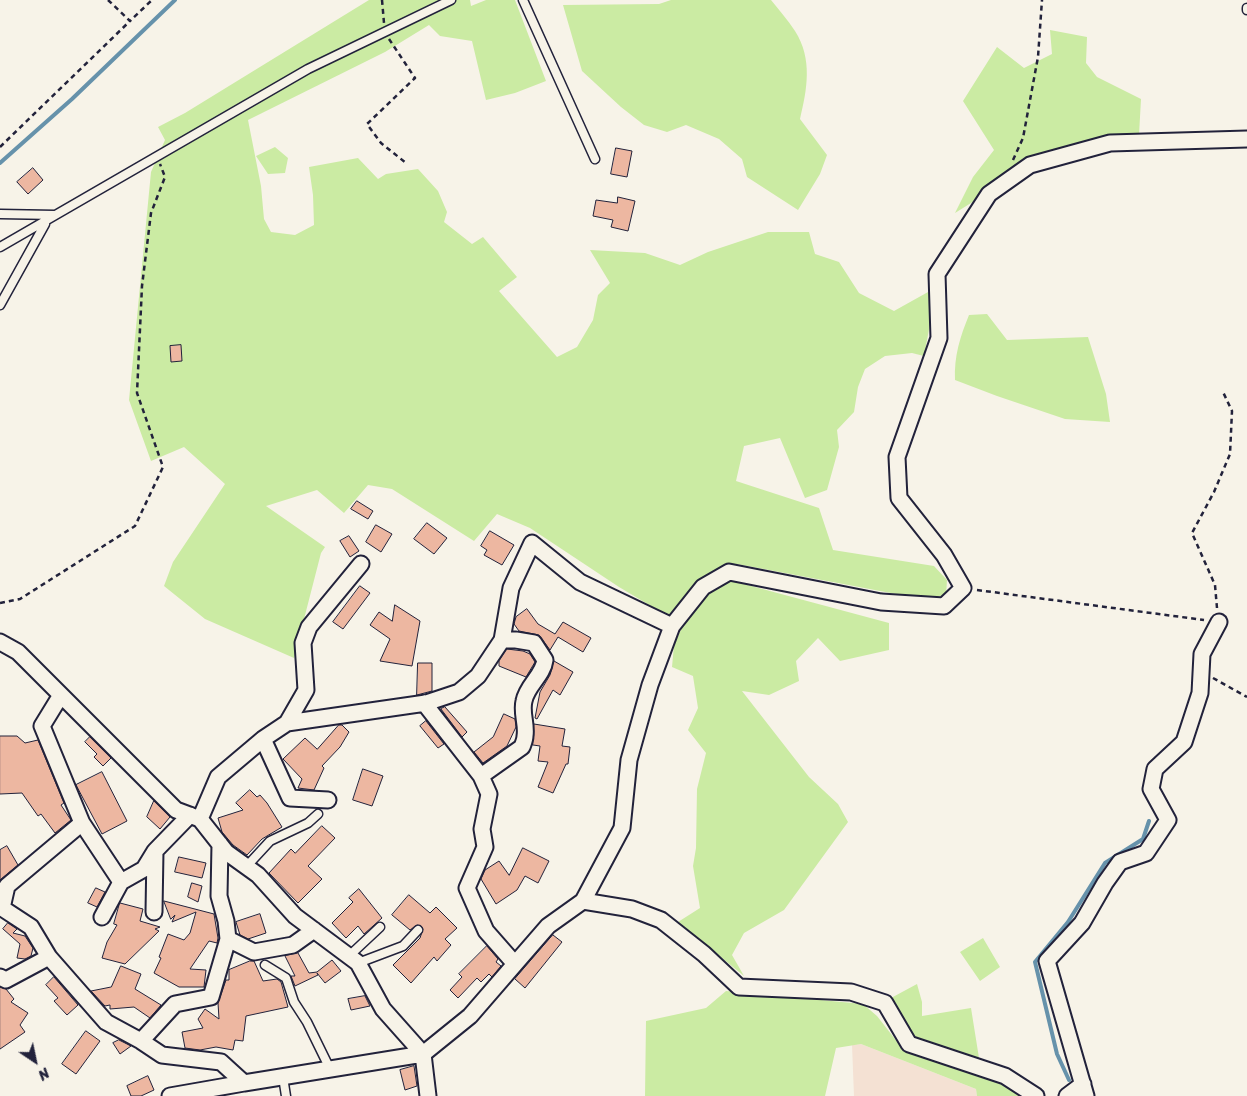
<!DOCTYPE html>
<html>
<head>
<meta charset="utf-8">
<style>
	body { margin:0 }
	#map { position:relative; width:1247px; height:1096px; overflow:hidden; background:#f7f3e8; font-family:Sriracha,sans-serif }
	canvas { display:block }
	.north { position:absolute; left:10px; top:1036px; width:50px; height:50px; -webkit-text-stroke:4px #f7f3e8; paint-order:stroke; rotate:146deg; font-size:14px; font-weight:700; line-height:20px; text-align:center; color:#22223b }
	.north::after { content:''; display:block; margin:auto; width:18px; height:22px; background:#22223b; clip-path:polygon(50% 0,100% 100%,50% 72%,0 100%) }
</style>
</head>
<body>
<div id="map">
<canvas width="1247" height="1096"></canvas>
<div class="north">N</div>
</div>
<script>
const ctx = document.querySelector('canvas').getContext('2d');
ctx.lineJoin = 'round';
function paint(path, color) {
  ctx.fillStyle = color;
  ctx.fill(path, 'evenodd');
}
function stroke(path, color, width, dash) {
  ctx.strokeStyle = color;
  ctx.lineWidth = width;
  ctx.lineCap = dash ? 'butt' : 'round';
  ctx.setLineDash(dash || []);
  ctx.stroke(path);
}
paint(new Path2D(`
	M861,1044L976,1089L977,1096H854L852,1045Z`), '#f4e1d3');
paint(new Path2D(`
	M369,0H470L471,6L486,0H515L546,81L515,93L486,100L472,41L440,36L429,25L385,52L248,120L261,186L264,219L271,232L295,235L314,225L313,195L309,167L358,158L378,179L386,174L418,169L438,191L447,212L444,222L472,244L483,237L517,277L499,291L557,357L577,347L593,320L598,295L610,283L590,250L645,253L680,265L708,252L768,232H809L815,254L839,262L859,293L894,311L937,287L924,356L912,353L885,356L865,369L858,387L854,412L837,430L839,447L827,490L805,498L780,438L744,446L736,481L819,508L833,550L934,566L947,580L946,596L912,597L737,564L729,580L889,623V650L840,661L818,638L796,661L799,681L769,695L742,691L809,777L838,804L848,822L784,910L744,933L732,955L744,976L678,922L700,908L693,866L696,848L697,789L706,753L688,730L698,708L693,676L672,667L674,645L683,625L619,587L530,528L497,514L474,541L392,489L368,485L344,513L317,490L266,506L325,547L321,553L294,658L205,619L164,586L173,562L225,484L184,447L151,461L129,400L151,172L165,140L158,127L185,113Z
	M671,0H771C779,10 788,20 795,31C813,59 807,90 800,119L827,155L820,174L798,210L747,177L742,159L719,139L686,125L667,132L644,125L621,107L582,71L563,5L659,4Z
	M1050,30L1087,37L1086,63L1097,77L1141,99L1139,135L1089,140L1027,160L979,198L955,213L973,177L994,150L963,101L997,47L1024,68L1052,54Z
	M275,147L288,158L285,173L268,174L256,156Z
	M987,314L1007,340L1088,337L1106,394L1110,422L1065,419L997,396L955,380C954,356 960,337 969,315Z
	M983,938L1000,967L980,981L960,952Z
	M917,984L922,1002V1016L971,1008L979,1058L914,1038L891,998Z
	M726,991L863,1004L877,1016L902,1048L995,1080L1023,1096H977L976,1089L861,1044L836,1048L825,1096H645L646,1021L706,1008Z`), '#cbeba3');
stroke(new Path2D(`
	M0,163L72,99L175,0
	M1069,1080L1057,1054L1035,962L1068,922L1105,863L1143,839L1149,821`), '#6692ab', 4);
const building = new Path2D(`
	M616,148L632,151L627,177L611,174Z
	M33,168L43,180L28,194L17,182Z
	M618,197L635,201L628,231L611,227L613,220L593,216L596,200L617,203Z
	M181,345L182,361L171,362L170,346Z
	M357,501L373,511L368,519L351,509Z
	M427,523L447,538L434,554L414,539Z
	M376,525L392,534L381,552L366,542Z
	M490,531L514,545L502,565L484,555L487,550L481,546Z
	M349,536L359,551L350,557L340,541Z
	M360,586L370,593L343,629L333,622Z
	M395,605L420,621L412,666L380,661L390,639L370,625L379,612L392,621Z
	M527,609L538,624L555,634L563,622L591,638L583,652L558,637L550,650L539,635L519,631L514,624L516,617Z
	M507,649L523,651L530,654L535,662L526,677L499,666V661Z
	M554,661L573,672L560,695L553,690L537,719L535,718L540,692L550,675Z
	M418,663H432V691L417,695Z
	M445,707L467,732L462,737L441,709Z
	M504,714L515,719L516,727L507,746L483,763L474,752L493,737Z
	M426,721L444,744L438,748L420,726Z
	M534,724L565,729L562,746L570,747L568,764H566L553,793L538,787L548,762L538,761L540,746L533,745Z
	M339,725H342L349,732L340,747L322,766L324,768L314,790L298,788L302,779L283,759L305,738L317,749Z
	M0,736H17L25,743L38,740L64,803L61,805L71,820L55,833L41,814L38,816L22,793L0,794Z
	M90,737L111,758L103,766L94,757L97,754L85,742Z
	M363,769L383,776L372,806L353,800Z
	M102,772L127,821L102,834L76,785Z
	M250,790L257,797L260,795L267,803L282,827L262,839L247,855L233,845L222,832L218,818L243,810L236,803Z
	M154,801L170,817L160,829L147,817Z
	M322,826L335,838L308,866L322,879L298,903L269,873L291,849L295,853Z
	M7,846L18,865L0,880V850Z
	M523,848L549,861L538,883L525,876L517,890L496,904L481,879L485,870L499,861L509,875Z
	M179,857L206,863L202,878L175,872Z
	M192,883L202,886L198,902L188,897Z
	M96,888L105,892L97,907L88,903Z
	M359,889L382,918L364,934L358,926L346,938L332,923L353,902L349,898Z
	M409,895L430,913L436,907L457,928L445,939L451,945L437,961L434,957L411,983L393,965L420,938L423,929L421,926L417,925L410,930L392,915Z
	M164,901L214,914L218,938L217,943L209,941L190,969L206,970L204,987H179L154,973L161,958L159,957L168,934L184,940L190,933L196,912L172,922L175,915L171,919Z
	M120,903L143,909L140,921L160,927L155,929L159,931L125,964L102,958L107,942L117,925L114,924Z
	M260,914L266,933L248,939L240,935L236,922Z
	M8,923L17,929L13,933L25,936L33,948L31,956L25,959L17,958L20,944L3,929Z
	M553,935L562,942L525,988L515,979Z
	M487,946L498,959L496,962L501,966L492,977L489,974L481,982L477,978L458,998L450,990L462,977L459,974Z
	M298,953L309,973L317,972L332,960L341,971L325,983L317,973L318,975L295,986L291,976H295L285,956Z
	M250,961H254L263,981L277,979L281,982L288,1007L246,1016L243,1041L235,1040L233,1050L216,1047L200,1050L185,1048L182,1032L203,1028L198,1019L205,1009L219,1019L218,1003L226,980H229V970Z
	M121,966L141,974L135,989L161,1005L150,1018L134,1007L110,1009V1005L105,1006L91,991L111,987Z
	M54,977L78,1005L67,1015L54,1001L58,998L46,985Z
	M0,987L6,989L14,999L11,1002L28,1013L20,1025L25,1032L0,1049Z
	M365,996L370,1006L351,1010L348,999Z
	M86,1031L100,1041L76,1074L62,1064Z
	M119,1040L131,1046L120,1054L113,1043Z
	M414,1066L417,1086L405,1090L400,1070Z
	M148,1076L154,1090L141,1096H131L127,1086Z`);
paint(building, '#edb7a1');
stroke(building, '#22223b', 1);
const service = new Path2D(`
	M523,0L595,159
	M1247,8V10
	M0,214L55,215
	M0,247L308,69L451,0
	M0,305L45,224
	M246,867L270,841L308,823L318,814
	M349,956L380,927
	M358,963L403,946L418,930
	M265,965L286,978L294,1002L307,1022L330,1069
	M283,1077L286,1096`);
const minor = new Path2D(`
	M672,626L703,587L729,572L881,602L944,606L963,588L944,555L899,498L897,457L939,338L937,274L989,194L1030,165L1110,143L1247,139
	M502,640L511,588L532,543L580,582L672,626L650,685L629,760L622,828L583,901L548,926L515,964
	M0,642L18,652L176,810L200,819L226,852L258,875L295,916L358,963L383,1009L423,1054L428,1096
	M61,695L42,726L82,823L7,886L2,908L31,927L49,957L106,1022L141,1041L162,1055L221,1062L244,1083L423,1054L470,1016L515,964L486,931L467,888L485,847L482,829L489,794L481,776L424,703
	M287,723L426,703L459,692L478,676L502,640H516L534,643L545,660C543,676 527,685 524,701C521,713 527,724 525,736C525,740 523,744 522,747L481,776
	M263,739L290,798L328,800
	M200,819L218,777L263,739L287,723L306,690L303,643L309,627L361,564
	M82,823L121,882
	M583,901L632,909L661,920L704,954L739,987L851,992L885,1003L909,1044L1005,1076L1036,1096
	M154,912L155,851L190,815
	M102,917L121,882L144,869L155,851
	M228,939L254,952L293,945L314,930
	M0,977L6,980L49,957
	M141,1041L175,1004L211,997L228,939L226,921L219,896L220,844
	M170,1096L244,1083
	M1067,1096L1083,1084
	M1086,1096L1047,961L1082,923L1105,883L1120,862L1146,853L1168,820L1151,789L1155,769L1184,742L1200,693L1202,654L1219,622`);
stroke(service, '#22223b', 11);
stroke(minor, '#22223b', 19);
stroke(new Path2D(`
	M108,0L130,21L152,0
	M382,0L384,23
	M389,39L415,78L367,124L381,143L406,163
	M0,147L130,21
	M1013,160L1023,138L1038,57L1042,0
	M977,590L1204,620
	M0,603L20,599L135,526L163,467L137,393L142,286L151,213L165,177L160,164
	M1217,608L1215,585L1192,533L1214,492L1230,454L1232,411L1223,392
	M1213,678L1247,697`), '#22223b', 2.5, [5, 4]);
stroke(service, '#f7f3e8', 8);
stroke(minor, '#f7f3e8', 15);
</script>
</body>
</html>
